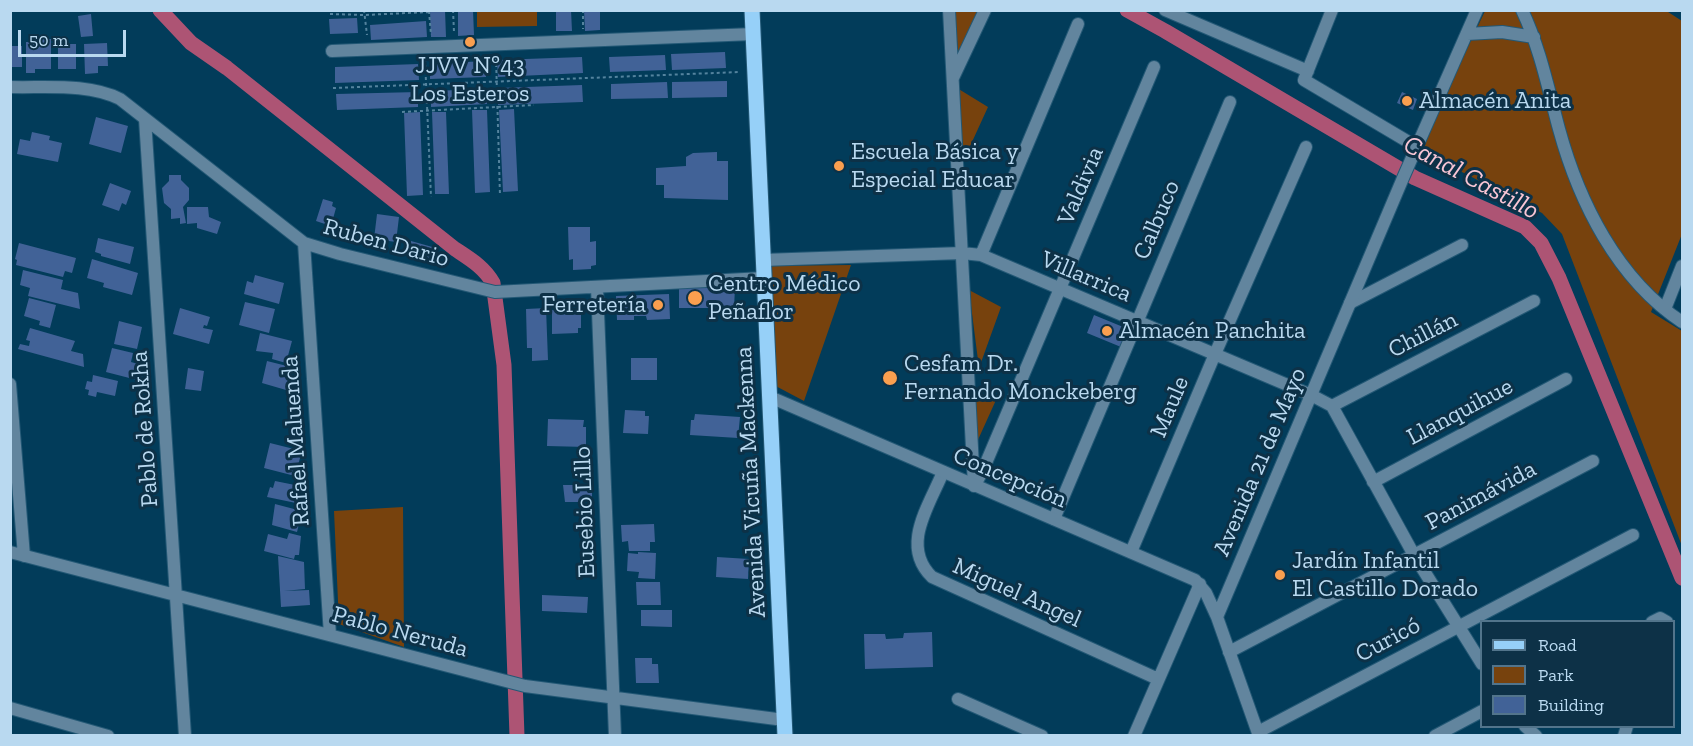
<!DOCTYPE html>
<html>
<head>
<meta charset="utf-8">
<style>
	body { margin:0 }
	#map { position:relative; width:1693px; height:746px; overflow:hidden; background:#023c5a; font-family:"Zilla Slab",serif }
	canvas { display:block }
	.frame { position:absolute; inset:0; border:12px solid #b9d9f0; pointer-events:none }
	.legend { position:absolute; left:1480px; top:620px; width:195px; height:108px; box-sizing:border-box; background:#0d3147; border:2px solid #52748b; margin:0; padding:8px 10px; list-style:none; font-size:18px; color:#b9d9f0 }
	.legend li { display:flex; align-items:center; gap:12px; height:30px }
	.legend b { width:30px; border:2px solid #52748b }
	.scale { position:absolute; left:18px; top:30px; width:108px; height:27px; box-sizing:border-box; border:3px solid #b9d9f0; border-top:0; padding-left:8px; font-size:18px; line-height:21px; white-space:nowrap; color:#b9d9f0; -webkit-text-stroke:4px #0d3147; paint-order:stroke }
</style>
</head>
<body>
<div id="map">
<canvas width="1693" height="746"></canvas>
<div class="frame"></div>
<ul class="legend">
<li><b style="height:8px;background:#96d0f8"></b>Road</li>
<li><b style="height:16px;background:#77420d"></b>Park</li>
<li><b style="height:16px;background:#416297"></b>Building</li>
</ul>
<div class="scale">50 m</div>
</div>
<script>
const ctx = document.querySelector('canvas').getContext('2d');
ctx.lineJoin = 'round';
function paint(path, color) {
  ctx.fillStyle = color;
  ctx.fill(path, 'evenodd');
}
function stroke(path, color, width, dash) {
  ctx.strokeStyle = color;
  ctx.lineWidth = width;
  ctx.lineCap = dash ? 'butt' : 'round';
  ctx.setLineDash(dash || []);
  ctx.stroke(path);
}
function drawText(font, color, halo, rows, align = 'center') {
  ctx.font = font + ' "Zilla Slab",serif';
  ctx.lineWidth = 6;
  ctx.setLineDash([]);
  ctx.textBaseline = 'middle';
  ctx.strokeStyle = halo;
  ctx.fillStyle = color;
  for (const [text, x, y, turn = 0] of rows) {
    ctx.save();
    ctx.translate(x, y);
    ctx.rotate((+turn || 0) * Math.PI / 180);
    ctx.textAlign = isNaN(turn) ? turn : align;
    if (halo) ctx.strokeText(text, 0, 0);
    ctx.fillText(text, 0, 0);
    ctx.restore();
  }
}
paint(new Path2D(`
	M1665,10L1682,21V234L1651,312L1682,331V546L1562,234L1542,213L1419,150L1485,11Z
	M477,11H537V26L477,27Z
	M955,11H978L958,55Z
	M957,88L988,107L961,166Z
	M851,265L804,401L770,383L765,266Z
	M969,290L1001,307L979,368Z
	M975,391L996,400L977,442Z
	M403,507L404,647L339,624L334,511Z`), '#77420d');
stroke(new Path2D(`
	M160,10L191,43L227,68L455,249C470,259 484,267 493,283L504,365L517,736
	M1127,10L1165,31L1415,178L1525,227L1541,243L1559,278L1682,578`), '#ad5474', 15);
paint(new Path2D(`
	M430,10H445L446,37H431Z
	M458,10H473L474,35L458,36Z
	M556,10H571L572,31H556Z
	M584,10H600V30L585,31Z
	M91,14L93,36L81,37L78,16Z
	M357,18L358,33L330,34L329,19Z
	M426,21L427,37L371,40L370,25Z
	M35,39H51V69H35V73H26V42H35Z
	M107,43L108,66H98V73L85,74L84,44Z
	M58,44H76V69H58Z
	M10,46H22V67H10Z
	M725,52L726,68L672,70L671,54Z
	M665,55L666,70L610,72L609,57Z
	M582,57L583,73L498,77L497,60Z
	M485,61L486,77L430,79V64Z
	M418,64L419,80L335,83V67Z
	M727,81V97L672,98V82Z
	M667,82L668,98L611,99V84Z
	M582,85L583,102L498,105V88Z
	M486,89L487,104L431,107V91Z
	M418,92V107L337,110L336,94Z
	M1402,92L1417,99L1413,110L1397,103Z
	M514,109L518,191L503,192L499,110Z
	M472,110H487L490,192L475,193Z
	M420,112L423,195L407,196L404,113Z
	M432,112H446L449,194H435Z
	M96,117L128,126L121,153L89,144Z
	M32,132L50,136L49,140L62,143L58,162L17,154L20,139L30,141Z
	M717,152V161H728V200L664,198V185H656V168L686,166V157L693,153Z
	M169,175H181V180L189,188V200L183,207L186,223L180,224V218L171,219V209L164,203L162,188L169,181Z
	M110,183L131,191L126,205L122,203L119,211L102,205Z
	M323,199L333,202L332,206L336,208L331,226L316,221Z
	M187,207H208L209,217L221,222L217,234L197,228V223L187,224Z
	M377,214L399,217L396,242L374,239Z
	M568,227H590V242L596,241V265L591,266V269L573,270V259L569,260Z
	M98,238L134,247L130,264L101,256V254L95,252Z
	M411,241L436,248L431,264L407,257Z
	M19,243L76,258L72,273L65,271L63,277L16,265L17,260L15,259Z
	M92,259L138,273L132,295L103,287L104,283L87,278Z
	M23,270L63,280L61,289L78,293L80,309L28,296L30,288L20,285Z
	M255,275L284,283L279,304L244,294L247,281L253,283Z
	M679,287L735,288L734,308H679Z
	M669,294L670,319L647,320L646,316H634V320H617L616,296Z
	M29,298L56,305L50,328L39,325L40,321L24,316Z
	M245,302L275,309L269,333L239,325Z
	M180,308L210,317L207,326L204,325L203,328L213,330L209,344L173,334Z
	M546,308L548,360L532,361V348H527L526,309Z
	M552,310H581V328H578V333L552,334Z
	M1094,315L1128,329L1121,347L1087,333Z
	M119,321L142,327L137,349L114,344Z
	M30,328L75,341L71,351L83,354L84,367L18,349L20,344L29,346L30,341L26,340Z
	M260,333L292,341L286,363L272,359L273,353L256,351Z
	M112,348L133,353L131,362L145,366L141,381L106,372Z
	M631,358H657V380H631Z
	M267,361L291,367L286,390L262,383Z
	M188,368L204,371L201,391L185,389Z
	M93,375L118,381L115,396L97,392L96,397L88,395L89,390L85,389L87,381L92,382Z
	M625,410L645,411V416H649L648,434L623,433Z
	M695,414L740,417L738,438L690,435L691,420H694Z
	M548,419L584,420L583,427H586V447L547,446Z
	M270,443L302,451L295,476L264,468Z
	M275,481L300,486L296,503L267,497L270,487L273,488Z
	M563,485H592V502H565Z
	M275,504L294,509L295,506L303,508L297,532L272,525Z
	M654,524L655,542H650V551H629L628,541L622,542L621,525Z
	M289,533L301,536L299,555H295L294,559L264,551L268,534L287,539Z
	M638,552L656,553L655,579L638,578L639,572L627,571L628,553L638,554Z
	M278,556L304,562L305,589L284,591L309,590L310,605L281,607Z
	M717,557L749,559L748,579L716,577Z
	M636,582H660L661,605H637Z
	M542,595L588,597L587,613L542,611Z
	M641,610H672V627L641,626Z
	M932,632L933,667L865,669L864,634H885L886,639L903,638L904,633Z
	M635,658H652V664H658L659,683H636Z`), '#416297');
const minor = new Path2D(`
	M949,10L974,486
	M1165,10L1308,71
	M1332,10L1304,80L1417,147
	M332,51L753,34
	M953,78L985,10
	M10,87C46,88 88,83 120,99L304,243L340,254L495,292L764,278
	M145,119L185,736
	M304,243L330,635
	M981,255L1078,24
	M763,260L962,253L981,255L1311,395L1332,406L1414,555L1482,664
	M597,287L615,736
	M1350,303L1462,245
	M1665,309L1682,266
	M10,384L24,556
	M1332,406L1534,301
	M943,472C929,506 900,546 932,577L1158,679
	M1373,482L1566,379
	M975,485L983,470L1154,67
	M1054,519L1230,102
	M10,552L525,686L784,720
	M1131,552L1215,354L1306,147
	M1652,622L1660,618L1667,622
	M1229,652L1593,461
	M958,699L1042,736
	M10,708L108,736
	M1525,726L1536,736
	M1258,732L1633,535
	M1134,736L1200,584
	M1435,736L1482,711
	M1624,736L1627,726`);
const tertiary = new Path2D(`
	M1522,10C1540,48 1548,88 1559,129C1579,202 1617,279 1682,322
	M1467,34L1502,32L1534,37
	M770,397L1195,580L1206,593L1217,617L1259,736
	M1217,617L1403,178L1477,10`);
const primary = new Path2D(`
	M752,10L785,736`);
stroke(minor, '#235875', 14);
stroke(tertiary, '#235875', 14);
stroke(primary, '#235875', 17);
stroke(new Path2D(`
	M364,10L367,35
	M453,10L454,32
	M583,10V29
	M429,11L431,35
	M330,14L364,15L429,12
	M496,58L500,196
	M425,59L431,197
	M333,88L740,72
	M402,112L534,105`), '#54839e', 2, [3, 3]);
stroke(minor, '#62859e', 12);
stroke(tertiary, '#62859e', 12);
stroke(primary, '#96d0f8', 15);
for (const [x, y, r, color] of [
	[470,42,6,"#fa9f4f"],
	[1407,101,6,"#fa9f4f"],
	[839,166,6,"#fa9f4f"],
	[695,298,8,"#fa9f4f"],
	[658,305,6,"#fa9f4f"],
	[1107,331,6,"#fa9f4f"],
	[890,378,8,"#fa9f4f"],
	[1280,575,6,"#fa9f4f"]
]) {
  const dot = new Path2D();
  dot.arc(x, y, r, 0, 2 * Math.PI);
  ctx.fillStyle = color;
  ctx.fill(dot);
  stroke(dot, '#0d3147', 2);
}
drawText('24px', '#b9d9f0', '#0d3147', [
	["JJVV Nº43",470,66,"center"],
	["Los Esteros",470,94,"center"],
	["Almacén Anita",1419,101],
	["Escuela Básica y",851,152],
	["Especial Educar",851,180],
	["Centro Médico",708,284],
	["Peñaflor",708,312],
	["Ferretería",646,305,"right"],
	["Almacén Panchita",1119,331],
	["Cesfam Dr.",904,364],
	["Fernando Monckeberg",904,392],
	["Jardín Infantil",1292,561],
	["El Castillo Dorado",1292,589]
], 'left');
drawText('24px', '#b9d9f0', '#0d3147', [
	["Valdivia",1081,186,-67],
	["Calbuco",1157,220,-67],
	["Ruben Dario",386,243,15],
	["Villarrica",1086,277,23],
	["Chillán",1423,335,-27],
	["Maule",1170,407,-67],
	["Llanquihue",1460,412,-28],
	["Pablo de Rokha",145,429,-94],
	["Rafael Maluenda",296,441,-94],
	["Avenida 21 de Mayo",1260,462,-67],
	["Concepción",1010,478,23],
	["Avenida Vicuña Mackenna",751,482,-93],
	["Panimávida",1481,496,-28],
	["Eusebio Lillo",585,512,-92],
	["Miguel Angel",1017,593,24],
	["Pablo Neruda",400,632,15],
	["Curicó",1388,640,-28]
]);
drawText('italic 26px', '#f9c6d5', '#0d3147', [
	["Canal Castillo",1471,178,28]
]);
</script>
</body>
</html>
